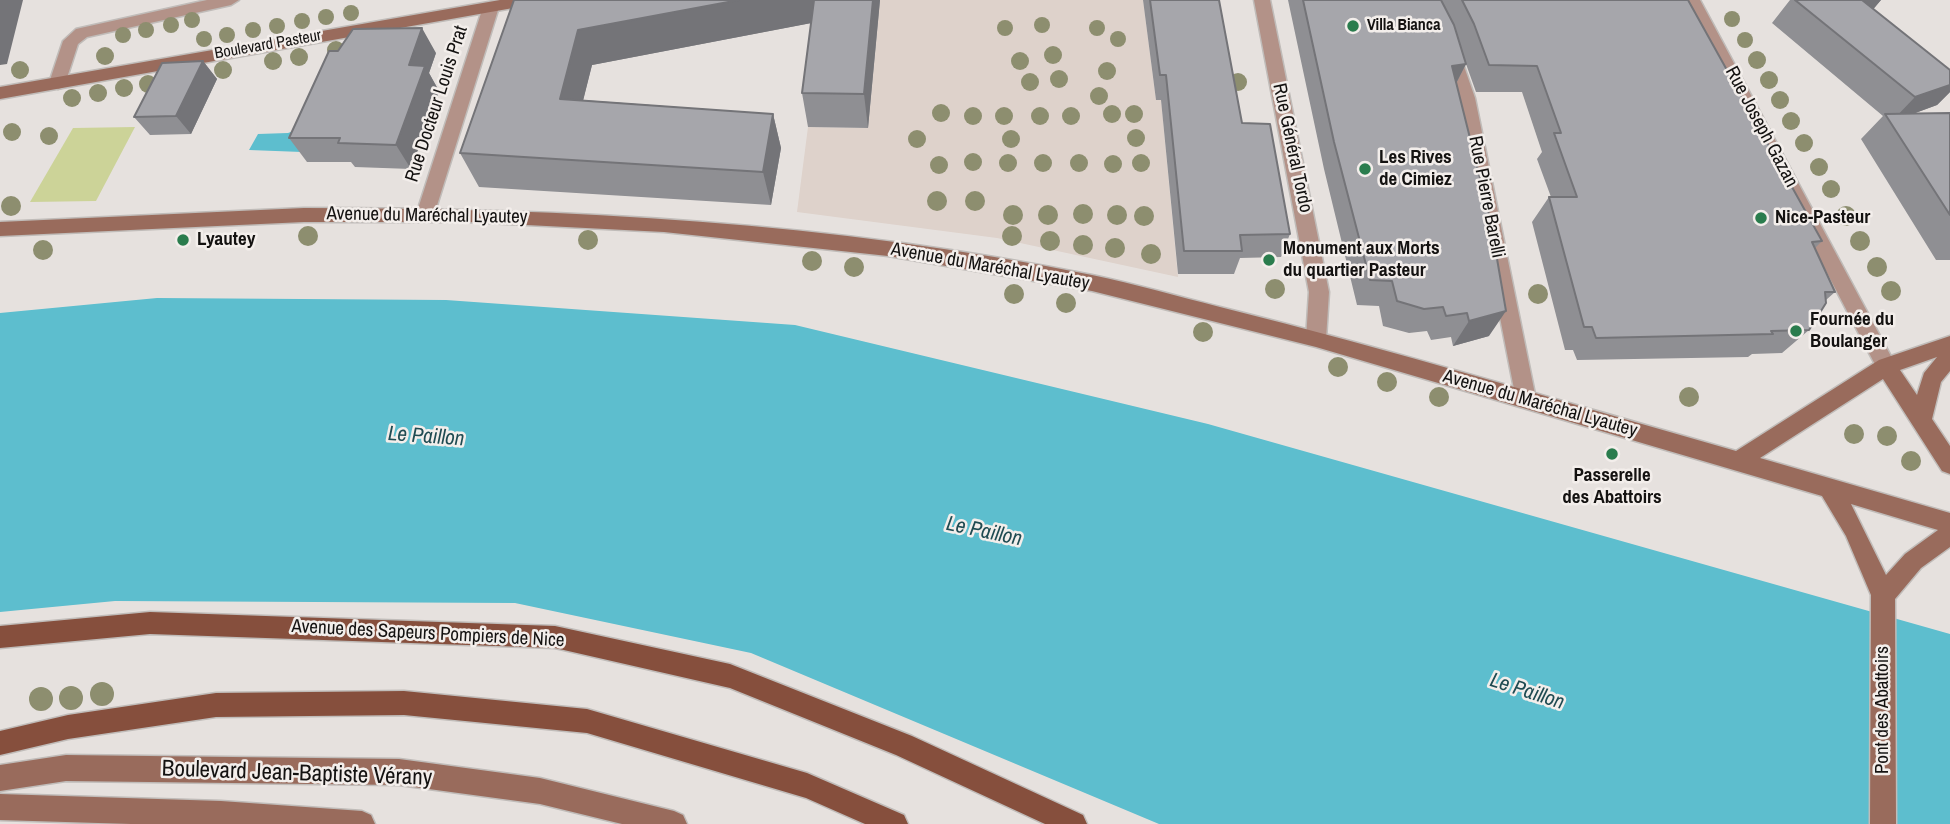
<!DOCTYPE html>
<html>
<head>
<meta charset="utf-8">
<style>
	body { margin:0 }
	canvas { display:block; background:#e6e1de }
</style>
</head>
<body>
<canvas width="1950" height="824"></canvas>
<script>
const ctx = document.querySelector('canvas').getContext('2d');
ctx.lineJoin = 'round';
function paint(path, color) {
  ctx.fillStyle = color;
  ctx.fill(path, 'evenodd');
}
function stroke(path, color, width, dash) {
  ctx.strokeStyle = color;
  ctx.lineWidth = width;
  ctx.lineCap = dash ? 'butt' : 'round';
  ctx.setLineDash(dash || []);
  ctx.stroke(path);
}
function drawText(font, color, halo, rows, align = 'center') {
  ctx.font = font + ' "Archivo Narrow",sans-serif';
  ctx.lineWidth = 5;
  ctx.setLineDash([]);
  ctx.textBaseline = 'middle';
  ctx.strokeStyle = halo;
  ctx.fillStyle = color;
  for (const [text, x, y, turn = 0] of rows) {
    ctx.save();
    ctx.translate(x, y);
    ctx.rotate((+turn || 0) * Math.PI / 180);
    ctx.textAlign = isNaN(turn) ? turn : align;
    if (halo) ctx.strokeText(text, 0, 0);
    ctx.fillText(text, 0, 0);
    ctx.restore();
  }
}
paint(new Path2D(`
	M880,0H1143L1156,100H1161L1178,277L997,238L797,212L808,127L868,128Z`), '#ded2cb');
paint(new Path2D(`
	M135,127L96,201L30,202L73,128Z`), '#ccd398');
paint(new Path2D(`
	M299,129L302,152L249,150L258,134L288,133Z
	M157,298L446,300L795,325L1208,424L1950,634V824H1159L751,653L515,603L115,601L0,612V313Z`), '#5dbece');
const street = new Path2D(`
	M207,0H239L231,5L87,37L78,44L64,87L58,89L49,83L63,41L76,29Z
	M1254,0H1270L1329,292L1326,339L1323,345H1309L1306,339L1309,292Z
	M1418,0H1434L1459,52L1475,98L1536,399L1533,405L1526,408L1519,405L1516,399L1457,98L1443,52Z
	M1684,0H1700L1893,360L1896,366L1893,372L1886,375L1879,372Z
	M491,2L499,7L434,215L425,222L418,220L416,215L483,7Z`);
const secondary = new Path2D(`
	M500,0H538L530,5L0,99V87Z
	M304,208C568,208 833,222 1092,275C1135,284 1177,296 1220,307C1393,350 1564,402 1736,451L1879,360L1950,336V371L1941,382L1932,419L1950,446V474L1942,471L1883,379L1760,458L1950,513V547L1921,568L1895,599L1896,824H1870L1871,595L1846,536L1822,496L1316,347L1092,291L888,256L664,232L468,222H304L0,236V222ZM1937,357L1924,373L1917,395L1900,370ZM1851,504L1938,530L1905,554L1886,575Z
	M66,755L399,759L540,778L674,811L683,815L687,824H622L540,804L399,785L66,781L0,791V765Z
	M0,794L221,801L362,811L371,815L375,824H131L0,820Z`);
const primary = new Path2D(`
	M150,612L555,626L730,664L912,736L1083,815L1087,824H1045L896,755L730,688L555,648L150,634L0,648V626Z
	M404,691L587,709L807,773L904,815L908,824H865L806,798L587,733L404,715L216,717L68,739L0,755V731L68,715L216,693Z`);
stroke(street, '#c0bcb9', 3);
stroke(secondary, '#c0bcb9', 3);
stroke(primary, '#c0bcb9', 3);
paint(street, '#b39288');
paint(secondary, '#996b5c');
paint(primary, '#864f3d');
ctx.fillStyle = '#8d8e6f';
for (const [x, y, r] of [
	[351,13,8],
	[326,17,8],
	[1732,19,8],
	[192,20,8],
	[302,21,8],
	[171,25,8],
	[1042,25,8],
	[277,26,8],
	[1005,28,8],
	[1097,28,8],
	[146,30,8],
	[253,30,8],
	[123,35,8],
	[227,35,8],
	[204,39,8],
	[1118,39,8],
	[1745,40,8],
	[336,50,9],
	[1053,55,9],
	[105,56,9],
	[299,57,9],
	[1757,60,9],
	[273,61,9],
	[1020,61,9],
	[20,70,9],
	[223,70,9],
	[1107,71,9],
	[1059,79,9],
	[1769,80,9],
	[1030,82,9],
	[1238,82,9],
	[148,84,9],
	[124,88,9],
	[98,93,9],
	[1099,96,9],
	[72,98,9],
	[1780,100,9],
	[941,113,9],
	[1112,114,9],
	[1134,114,9],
	[973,116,9],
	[1004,116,9],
	[1040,116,9],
	[1071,116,9],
	[1791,121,9],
	[12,132,9],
	[49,136,9],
	[1136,138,9],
	[917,139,9],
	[1011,139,9],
	[1804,143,9],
	[973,162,9],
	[1008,163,9],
	[1043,163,9],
	[1079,163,9],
	[1141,163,9],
	[1113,164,9],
	[939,165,9],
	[1819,167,9],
	[1831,189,9],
	[937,201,10],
	[975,201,10],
	[11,206,10],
	[1083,214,10],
	[1013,215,10],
	[1048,215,10],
	[1117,215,10],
	[1144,216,10],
	[1846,216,10],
	[308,236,10],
	[1012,236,10],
	[588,240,10],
	[1050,241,10],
	[1860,241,10],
	[1083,245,10],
	[1115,248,10],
	[43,250,10],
	[1151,254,10],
	[812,261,10],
	[854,267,10],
	[1877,267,10],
	[1275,289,10],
	[1891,291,10],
	[1014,294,10],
	[1538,294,10],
	[1066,303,10],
	[1203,332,10],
	[1338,367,10],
	[1387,382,10],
	[1439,397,10],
	[1689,397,10],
	[1854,434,10],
	[1887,436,10],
	[1911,461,10],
	[102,694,12],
	[71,698,12],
	[41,699,12]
]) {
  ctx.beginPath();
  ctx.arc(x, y, r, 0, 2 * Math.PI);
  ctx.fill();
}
paint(new Path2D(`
	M514,0H880L868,128L808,127L802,93L811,23L592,65L583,100L773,114L781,148L771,205L479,187L460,153Z
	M1143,0H1219L1242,123L1290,234L1281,257L1240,258L1234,274H1178L1161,100H1156Z
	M1288,0H1688L1822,241L1815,248L1835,292L1826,300L1809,330L1782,353L1752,354L1748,357L1577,360L1573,350H1565L1532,222L1549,197H1551L1537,159L1542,152L1522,92H1476L1466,64L1456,84L1489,336L1453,346L1451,337L1431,340L1427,331L1409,333L1383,326L1379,306L1357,305L1324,169Z
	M1790,0H1881L1873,9L1950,70V92L1937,105L1915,113H1950V260H1936L1861,139L1883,116L1772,23Z
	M436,53L429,73L439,91L411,169L355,167L351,162H307L289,138Z
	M203,61L217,79L191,134L150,135L134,117Z`), '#8f8f93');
paint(new Path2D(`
	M0,0H23L7,64L0,65Z
	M739,0H818L822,21L592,65L575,133L560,99L578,30Z
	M873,0H880L868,128L864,94Z
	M1858,0H1881L1871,12Z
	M422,28L436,53L429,73L439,91L411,169L396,145L409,65Z
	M203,61L217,79L191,134L176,116Z
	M1466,64L1452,91V66Z
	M1950,85V92L1937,105L1891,122L1915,97Z
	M773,114L781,148L771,205L763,172Z
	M1506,311L1489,336L1453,346L1469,321Z`), '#747478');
const building = new Path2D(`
	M514,0H739L578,30L560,99L773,114L763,172L460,153Z
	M814,0H873L864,94L802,93Z
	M1150,0H1219L1242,123L1270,124L1290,234L1240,235L1242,251H1184L1166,75H1160Z
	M1303,0H1441L1454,25L1466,64L1452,66L1490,218L1506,311L1469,321L1467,313L1446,316L1443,307L1424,309L1397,301L1392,281L1370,280L1334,142Z
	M1462,0H1688L1822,241L1812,242L1835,292H1825L1826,303L1809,330L1771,331L1773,334L1596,338L1592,327H1584L1549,197H1577L1554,133H1561L1537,66L1489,65L1474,24Z
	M1795,0H1862L1950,70V85L1915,97Z
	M422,28L409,65L425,66L396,145L338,143L340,138H289L329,51H338L353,29Z
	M203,61L176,116L134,117L162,63Z
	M1950,113V215L1885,114Z`);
paint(building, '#a6a6ab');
stroke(building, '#747478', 2);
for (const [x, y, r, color] of [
	[1353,26,7,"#2a7c4d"],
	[1365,169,7,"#2a7c4d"],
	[1761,218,7,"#2a7c4d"],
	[183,240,7,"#2a7c4d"],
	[1269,260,7,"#2a7c4d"],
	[1796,331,7,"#2a7c4d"],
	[1612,454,7,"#2a7c4d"]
]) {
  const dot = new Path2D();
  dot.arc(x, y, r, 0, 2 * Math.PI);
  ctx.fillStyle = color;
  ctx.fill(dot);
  stroke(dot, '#f3eeeb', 2.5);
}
drawText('bold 16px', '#141211', '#f3eeeb', [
	["Villa Bianca",1367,26]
], 'left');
drawText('16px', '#141211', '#f3eeeb', [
	["Boulevard Pasteur",268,45,-10]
]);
drawText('19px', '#141211', '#f3eeeb', [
	["Rue Docteur Louis Prat",437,104,-72],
	["Rue Joseph Gazan",1761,127,62],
	["Rue Général Tordo",1292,148,78],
	["Rue Pierre Barelli",1486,197,79],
	["Avenue du Maréchal Lyautey",427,216,1],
	["Avenue du Maréchal Lyautey",990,267,10],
	["Avenue du Maréchal Lyautey",1540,404,16],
	["Avenue des Sapeurs Pompiers de Nice",428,634,3],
	["Pont des Abattoirs",1883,710,-90]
]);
drawText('bold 19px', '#141211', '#f3eeeb', [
	["Les Rives",1379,158],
	["de Cimiez",1379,180],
	["Nice-Pasteur",1775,218],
	["Lyautey",197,240],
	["Monument aux Morts",1283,249],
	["du quartier Pasteur",1283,271],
	["Fournée du",1810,320],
	["Boulanger",1810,342],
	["Passerelle",1612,476,"center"],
	["des Abattoirs",1612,498,"center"]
], 'left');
drawText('italic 21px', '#1f4b52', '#f3eeeb', [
	["Le Paillon",426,437,4],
	["Le Paillon",984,532,12],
	["Le Paillon",1527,692,18]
]);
drawText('23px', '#141211', '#f3eeeb', [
	["Boulevard Jean-Baptiste Vérany",297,774,2]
]);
</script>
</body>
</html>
